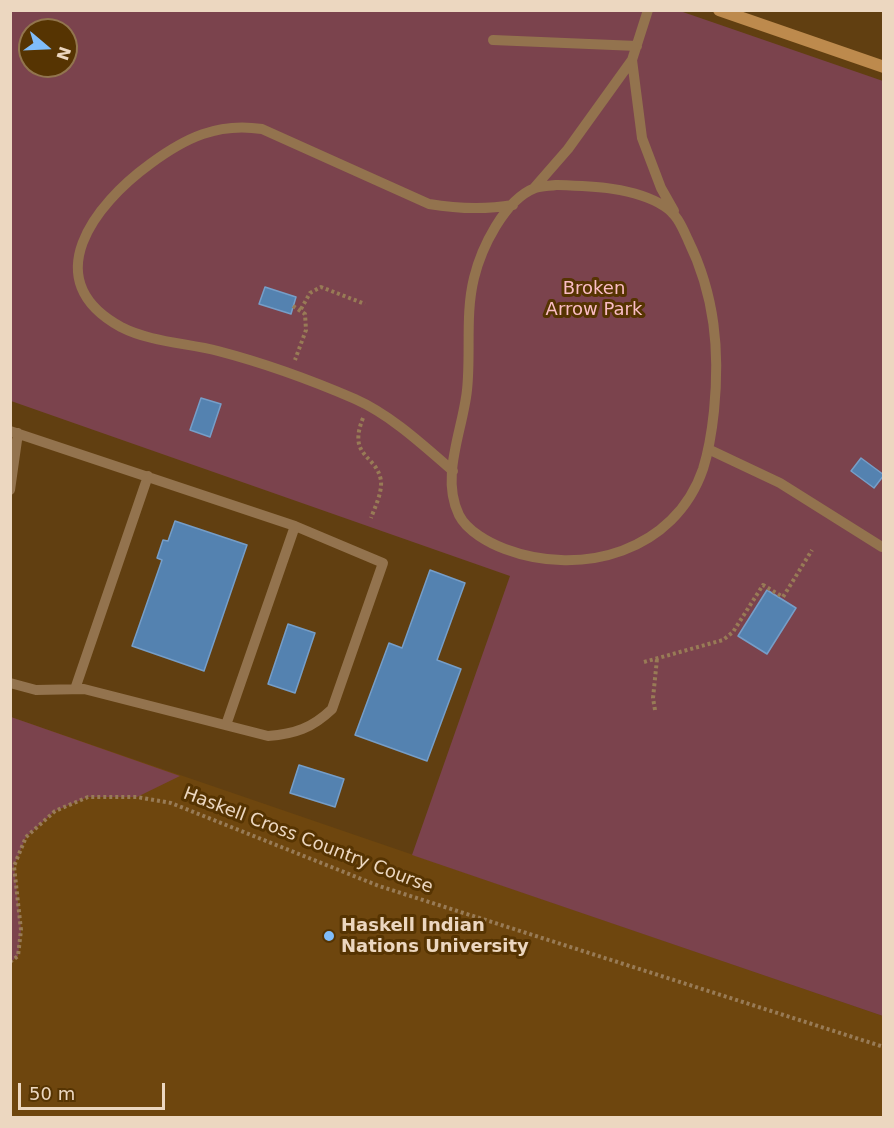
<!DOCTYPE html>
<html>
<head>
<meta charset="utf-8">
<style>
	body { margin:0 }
	#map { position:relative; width:894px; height:1128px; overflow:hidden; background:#613f11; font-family:"DejaVu Sans",sans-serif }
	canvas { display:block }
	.frame { position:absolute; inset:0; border:12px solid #ecd7c0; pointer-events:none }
	.north { position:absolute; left:18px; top:18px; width:60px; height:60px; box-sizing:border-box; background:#563402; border:2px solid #92754e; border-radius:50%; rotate:109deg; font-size:16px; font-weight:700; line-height:24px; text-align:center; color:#ecd7c0 }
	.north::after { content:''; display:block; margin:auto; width:21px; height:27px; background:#80bdfa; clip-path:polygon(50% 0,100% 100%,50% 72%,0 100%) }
	.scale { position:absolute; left:18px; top:1083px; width:147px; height:27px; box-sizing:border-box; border:3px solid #ecd7c0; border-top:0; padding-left:8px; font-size:18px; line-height:21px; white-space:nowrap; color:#ecd7c0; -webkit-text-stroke:4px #563402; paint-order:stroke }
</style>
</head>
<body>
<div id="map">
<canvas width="894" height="1128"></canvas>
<div class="frame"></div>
<div class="north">N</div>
<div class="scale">50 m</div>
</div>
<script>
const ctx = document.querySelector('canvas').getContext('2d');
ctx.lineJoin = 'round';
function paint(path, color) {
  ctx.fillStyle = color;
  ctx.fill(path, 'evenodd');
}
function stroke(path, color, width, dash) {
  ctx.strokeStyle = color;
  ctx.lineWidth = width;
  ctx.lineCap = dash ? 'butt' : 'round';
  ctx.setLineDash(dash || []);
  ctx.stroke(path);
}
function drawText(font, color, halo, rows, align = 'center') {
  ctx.font = font + ' "DejaVu Sans",sans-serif';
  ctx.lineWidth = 6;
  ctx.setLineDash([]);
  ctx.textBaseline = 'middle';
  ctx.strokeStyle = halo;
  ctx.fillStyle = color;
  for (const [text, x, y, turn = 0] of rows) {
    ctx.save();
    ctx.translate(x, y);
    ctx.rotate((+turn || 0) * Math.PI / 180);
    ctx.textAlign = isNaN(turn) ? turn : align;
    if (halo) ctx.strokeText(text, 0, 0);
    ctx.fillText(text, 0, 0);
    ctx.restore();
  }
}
paint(new Path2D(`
	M11,717L883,1016V1117L11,1118Z`), '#6e460e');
paint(new Path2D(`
	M11,11H680L883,81V1016L412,855L510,576L11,401ZM30,30H66V66H30Z
	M11,717L180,776L137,797H88L55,811L26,837L14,866L21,930L18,956L11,962Z`), '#7b434d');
const building = new Path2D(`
	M265,287L296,297L291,314L259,304Z
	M201,398L221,404L210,437L190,430Z
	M861,458L884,475L874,488L851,471Z
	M175,521L247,545L204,671L132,646L162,560L157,558L163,540L168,541Z
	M430,570L465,583L437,660L461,669L427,761L355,735L389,643L402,648Z
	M767,590L796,608L767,654L738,636Z
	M288,624L315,633L295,693L268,684Z
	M299,765L344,779L335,807L290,793Z`);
paint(building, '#5482b0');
stroke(building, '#769ec8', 1.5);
stroke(new Path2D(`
	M293,306L305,314L306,330L295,360
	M301,309L310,293L321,287L365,304
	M363,418C347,458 377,454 381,481C382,493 375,507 371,518
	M644,662L723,640L733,632L763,585L783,597L812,550
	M655,710L653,698L657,659
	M10,962L18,956L21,930L14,866L26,837L55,811L88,797H137L171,803L379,886L884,1047`), '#987b56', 4, [3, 3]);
stroke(new Path2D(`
	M493,40L637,46
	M632,60L642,138L661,188L674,211
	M556,185C590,186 634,187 664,206C677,214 682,227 688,240C715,295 720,351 714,411C712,430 709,450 703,469C675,551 582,578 505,549C489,543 467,531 459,515C440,476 463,430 467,390C471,353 465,314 474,278C481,249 504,200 535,188C540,186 549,186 556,185Z
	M534,188L568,149L632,60L648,10
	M10,431L295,526L383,563L332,709C312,728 295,734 268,736L84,689L36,690L10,683
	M708,449L780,483L882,547
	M453,471C423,445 391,415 355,399C311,380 264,363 218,351C187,343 150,342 121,327C35,280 95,204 150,164C185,138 218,122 262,129L429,204C459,209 484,210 513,205
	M10,490L18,433
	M75,689L148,476
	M226,725L295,526`), '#93734e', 10);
stroke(new Path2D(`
	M719,10L884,67`), '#bd8a4d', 12);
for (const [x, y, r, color] of [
	[329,936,6,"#80bdfa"]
]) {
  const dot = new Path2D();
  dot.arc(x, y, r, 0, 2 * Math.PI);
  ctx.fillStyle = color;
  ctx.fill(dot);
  stroke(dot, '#563402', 2);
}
drawText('18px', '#fabdc5', '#563402', [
	["Broken",594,289],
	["Arrow Park",594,310]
]);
drawText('18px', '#ecd7c0', '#563402', [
	["Haskell Cross Country Course",308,841,21]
]);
drawText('bold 18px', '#ecd7c0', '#563402', [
	["Haskell Indian",341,926],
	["Nations University",341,947]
], 'left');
</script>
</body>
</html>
